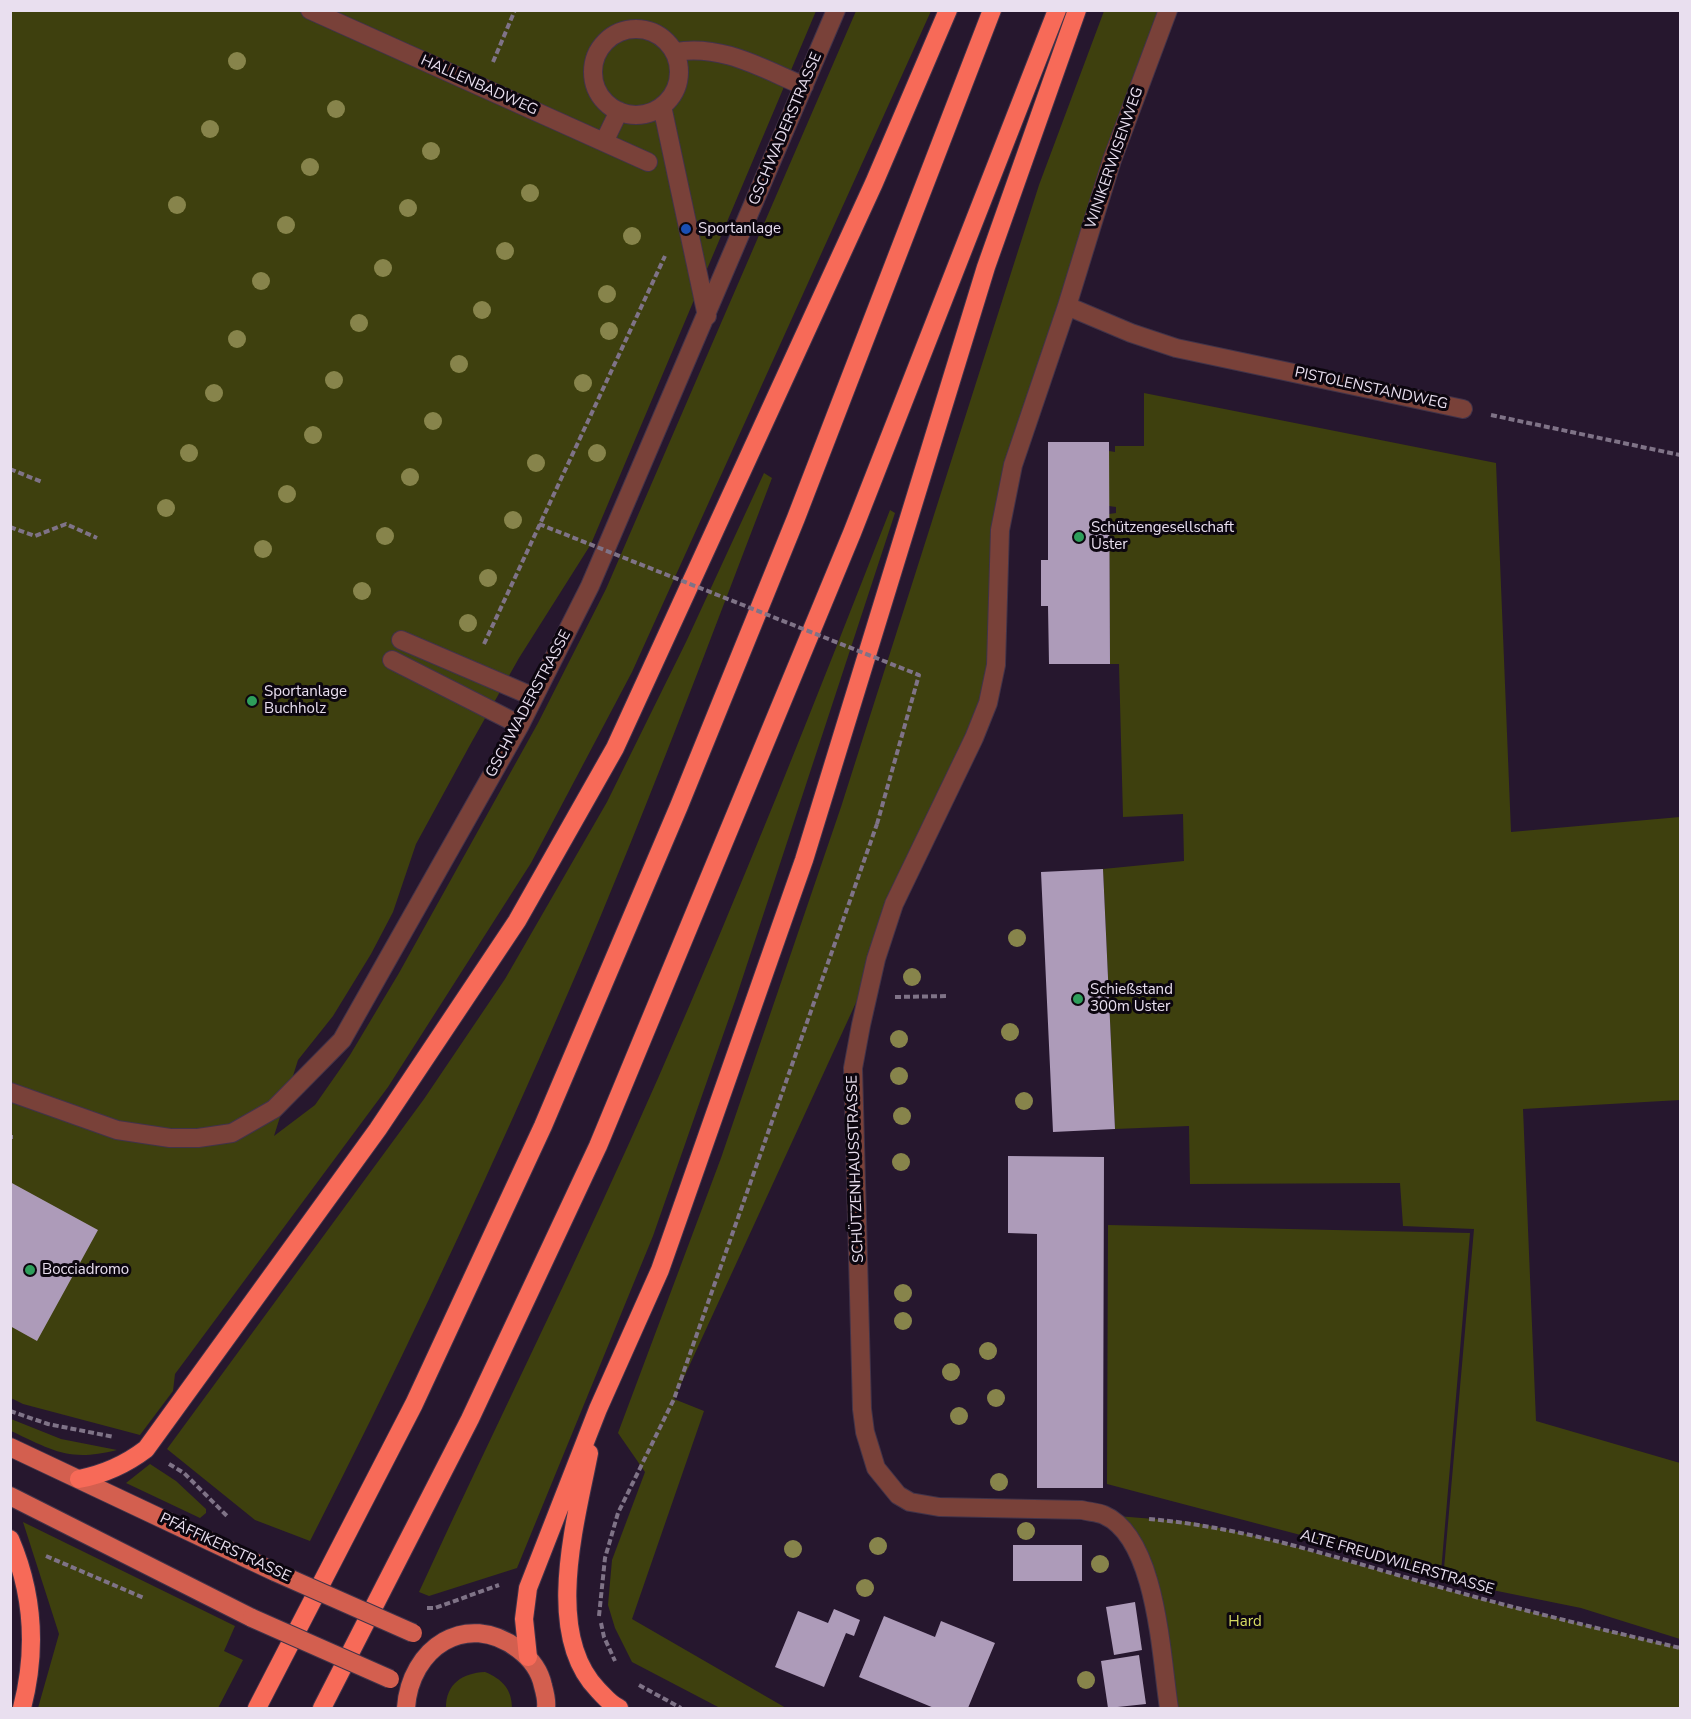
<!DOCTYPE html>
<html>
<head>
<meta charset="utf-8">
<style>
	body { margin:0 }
	#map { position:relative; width:1691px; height:1719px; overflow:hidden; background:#26172e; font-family:"Nunito Sans",sans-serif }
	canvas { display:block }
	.frame { position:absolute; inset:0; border:12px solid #e9dfef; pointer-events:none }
</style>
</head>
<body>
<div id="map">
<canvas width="1691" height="1719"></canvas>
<div class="frame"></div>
</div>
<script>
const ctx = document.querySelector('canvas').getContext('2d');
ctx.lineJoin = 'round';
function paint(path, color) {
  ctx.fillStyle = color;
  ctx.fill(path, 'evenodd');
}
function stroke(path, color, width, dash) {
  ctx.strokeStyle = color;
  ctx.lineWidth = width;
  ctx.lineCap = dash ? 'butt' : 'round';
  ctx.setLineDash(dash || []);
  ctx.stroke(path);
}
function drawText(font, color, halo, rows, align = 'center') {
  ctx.font = font + ' "Nunito Sans",sans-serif';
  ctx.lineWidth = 6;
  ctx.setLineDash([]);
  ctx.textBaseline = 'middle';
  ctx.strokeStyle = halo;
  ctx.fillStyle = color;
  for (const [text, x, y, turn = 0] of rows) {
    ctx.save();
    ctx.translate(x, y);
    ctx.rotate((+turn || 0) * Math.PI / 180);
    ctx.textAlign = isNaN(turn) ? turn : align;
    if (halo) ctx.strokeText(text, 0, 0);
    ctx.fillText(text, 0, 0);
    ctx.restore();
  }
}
paint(new Path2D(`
	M10,11H816L591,544L519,658L470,745L416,844L393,912L371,954L333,1016L298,1060L274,1136L315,1105L350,1055L399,973L538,723L606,589L856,11H931L632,672L531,863L388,1087L175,1374L173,1391L140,1435L23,1404L11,1398Z
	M1104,11H1168L1013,465L996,665L876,959L674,1399L704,1411L632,1619L786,1708H720L632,1662L615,1628L608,1605L612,1560L645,1472L618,1433L721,1158L841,807L1039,185Z
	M1144,393L1496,463L1511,832L1680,817V1100L1523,1109L1536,1421L1680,1463V1639L1581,1608L1443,1580L1474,1229L1403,1226L1400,1183L1190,1184L1189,1126L1115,1129L1103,869L1184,861L1183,814L1123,817L1119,664H1110L1109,514L1116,513V507L1109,506V451L1115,452V446H1144Z
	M764,473L772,478C698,672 625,867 540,1057C468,1220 391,1382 310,1541L255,1520L167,1449L424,1099L505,979L607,802L686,642Z
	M890,510L895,513L736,998L653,1236L517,1568L429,1596L419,1592C498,1420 583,1250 659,1076C741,889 816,700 890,510Z
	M1108,1225L1470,1233L1441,1572L1107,1484Z
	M11,1419L61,1439L117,1450C69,1462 54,1451 11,1431Z
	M150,1464L176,1481L206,1509V1513L200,1518L126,1483Z
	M1104,1515L1192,1522L1260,1537L1483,1600L1680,1648V1708H1169L1148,1578Z
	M23,1522L235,1626L224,1651L243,1660L218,1708H38L59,1634Z
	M485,1672C502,1679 512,1689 512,1708H446C446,1684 462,1673 485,1672Z`), '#3e400e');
paint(new Path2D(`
	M1048,442H1109L1110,664H1049L1048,606H1041V560H1048Z
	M1103,869L1115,1129L1053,1132L1041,872Z
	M1008,1156L1104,1157L1103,1488H1037V1234L1008,1233Z
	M10,1182L98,1230L37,1341L10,1326Z
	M1013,1545H1082V1581H1013Z
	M1135,1602L1142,1650L1114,1655L1106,1607Z
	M834,1609L860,1620L854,1636L846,1633L824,1687L775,1667L798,1611L828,1623Z
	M884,1616L935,1637L941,1621L995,1643L968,1708H934L859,1677Z
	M1139,1655L1146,1704L1108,1708L1101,1661Z`), '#ad9bb9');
const minor = new Path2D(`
	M310,10L648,162
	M1168,10L1112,160L1067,306L1013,465L1000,530L996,665L988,703L974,738L894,904L876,959L861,1025L853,1068L862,1409L865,1432L876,1468L898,1495L910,1502L939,1507L1082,1510C1089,1512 1098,1512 1104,1515C1157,1538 1161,1657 1169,1708
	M593 72a43 43 0 1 1 86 0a43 43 0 1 1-86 0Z
	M675,52C722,44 761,68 804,86
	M662,106L707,316
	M604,142L619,111
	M1067,306L1131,333L1176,348L1463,409
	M401,640L534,697
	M392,660L520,725
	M10,1092L117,1130L170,1138H198L232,1133L274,1109L342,1040L520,725L590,586L836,10`);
const major = new Path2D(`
	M10,1447L275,1572
	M10,1496L252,1618
	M406,1708C410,1648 466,1610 518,1649C530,1658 540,1671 543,1686C545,1693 547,1701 546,1708`);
const highway = new Path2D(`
	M589,1453C576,1521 543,1634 598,1690C605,1697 610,1704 619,1708
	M79,1479C105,1474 125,1465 146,1449L378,1129L517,921L615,748L874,183L948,10
	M10,1539C34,1595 37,1650 22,1708
	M528,1657L524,1619L528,1588L598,1409L660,1270L804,860L986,267L1077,10
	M257,1708L414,1404L543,1126L679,806L796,518L992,10
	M322,1708L470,1419L598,1146L852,533L1057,10`);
stroke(minor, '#413349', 20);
stroke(major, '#413349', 20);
stroke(highway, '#413349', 20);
stroke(new Path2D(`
	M493,62L515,10
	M1491,415L1680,455
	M10,469L42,482
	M10,527L35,536L66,524L97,538
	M484,644L665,256
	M895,997L948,996
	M10,1137H13
	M10,1411L48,1424L114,1437
	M169,1464L184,1473L228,1517
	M1149,1519C1245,1527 1337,1558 1429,1584C1512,1608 1596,1628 1680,1648
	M46,1556L144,1598
	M427,1608H435L499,1585
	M599,1616L605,1558L618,1513L674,1399L877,824
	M601,1623L604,1637L615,1661
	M639,1685L681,1708`), '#7f7387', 4, [6, 3]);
stroke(minor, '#794139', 18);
stroke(major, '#d35f4f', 18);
stroke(highway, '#f76a58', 18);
const majorBridge = new Path2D(`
	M275,1572L413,1633
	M252,1618L390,1679`);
stroke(majorBridge, '#413349', 20, []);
stroke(new Path2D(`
	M539,524L919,675L877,824`), '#7f7387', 4, [6, 3]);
stroke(majorBridge, '#d35f4f', 18);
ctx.fillStyle = '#87844b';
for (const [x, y] of [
	[237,61],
	[336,109],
	[210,129],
	[431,151],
	[310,167],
	[530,193],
	[177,205],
	[408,208],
	[286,225],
	[632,236],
	[505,251],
	[383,268],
	[261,281],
	[607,294],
	[482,310],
	[359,323],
	[609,331],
	[237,339],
	[459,364],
	[334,380],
	[583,383],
	[214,393],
	[433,421],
	[313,435],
	[189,453],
	[597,453],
	[536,463],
	[410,477],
	[287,494],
	[166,508],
	[513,520],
	[385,536],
	[263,549],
	[488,578],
	[362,591],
	[468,623],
	[1017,938],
	[912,977],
	[1010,1032],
	[899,1039],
	[899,1076],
	[1024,1101],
	[902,1116],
	[901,1162],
	[903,1293],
	[903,1321],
	[988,1351],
	[951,1372],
	[996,1398],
	[959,1416],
	[999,1482],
	[1026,1531],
	[878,1546],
	[793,1549],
	[1100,1564],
	[865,1588],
	[1086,1680]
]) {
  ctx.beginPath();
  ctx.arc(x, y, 9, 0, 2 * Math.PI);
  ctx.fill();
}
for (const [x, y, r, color] of [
	[686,229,6,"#1a4fb4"],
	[1079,537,6,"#2e9e5b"],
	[252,701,6,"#2e9e5b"],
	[1078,999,6,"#2e9e5b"],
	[30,1270,6,"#2e9e5b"]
]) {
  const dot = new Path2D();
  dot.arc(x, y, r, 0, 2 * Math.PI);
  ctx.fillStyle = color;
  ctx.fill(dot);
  stroke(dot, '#0c060f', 2);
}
drawText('15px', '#e9dfef', '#0c060f', [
	["HALLENBADWEG",479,86,24],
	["GSCHWADERSTRASSE",786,129,-67],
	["WINIKERWISENWEG",1115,158,-71],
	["PISTOLENSTANDWEG",1371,389,12],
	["GSCHWADERSTRASSE",529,704,-62],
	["SCHÜTZENHAUSSTRASSE",856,1169,-92],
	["PFÄFFIKERSTRASSE",225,1548,25],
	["ALTE FREUDWILERSTRASSE",1397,1563,16]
]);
drawText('15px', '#e9dfef', '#0c060f', [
	["Sportanlage",698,229],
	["Schützengesellschaft",1091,528],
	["Uster",1091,545],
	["Sportanlage",264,692],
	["Buchholz",264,709],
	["Schießstand",1090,990],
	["300m Uster",1090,1007],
	["Bocciadromo",42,1270]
], 'left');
drawText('15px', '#d7dd62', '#0c060f', [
	["Hard",1245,1622]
]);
</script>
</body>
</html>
